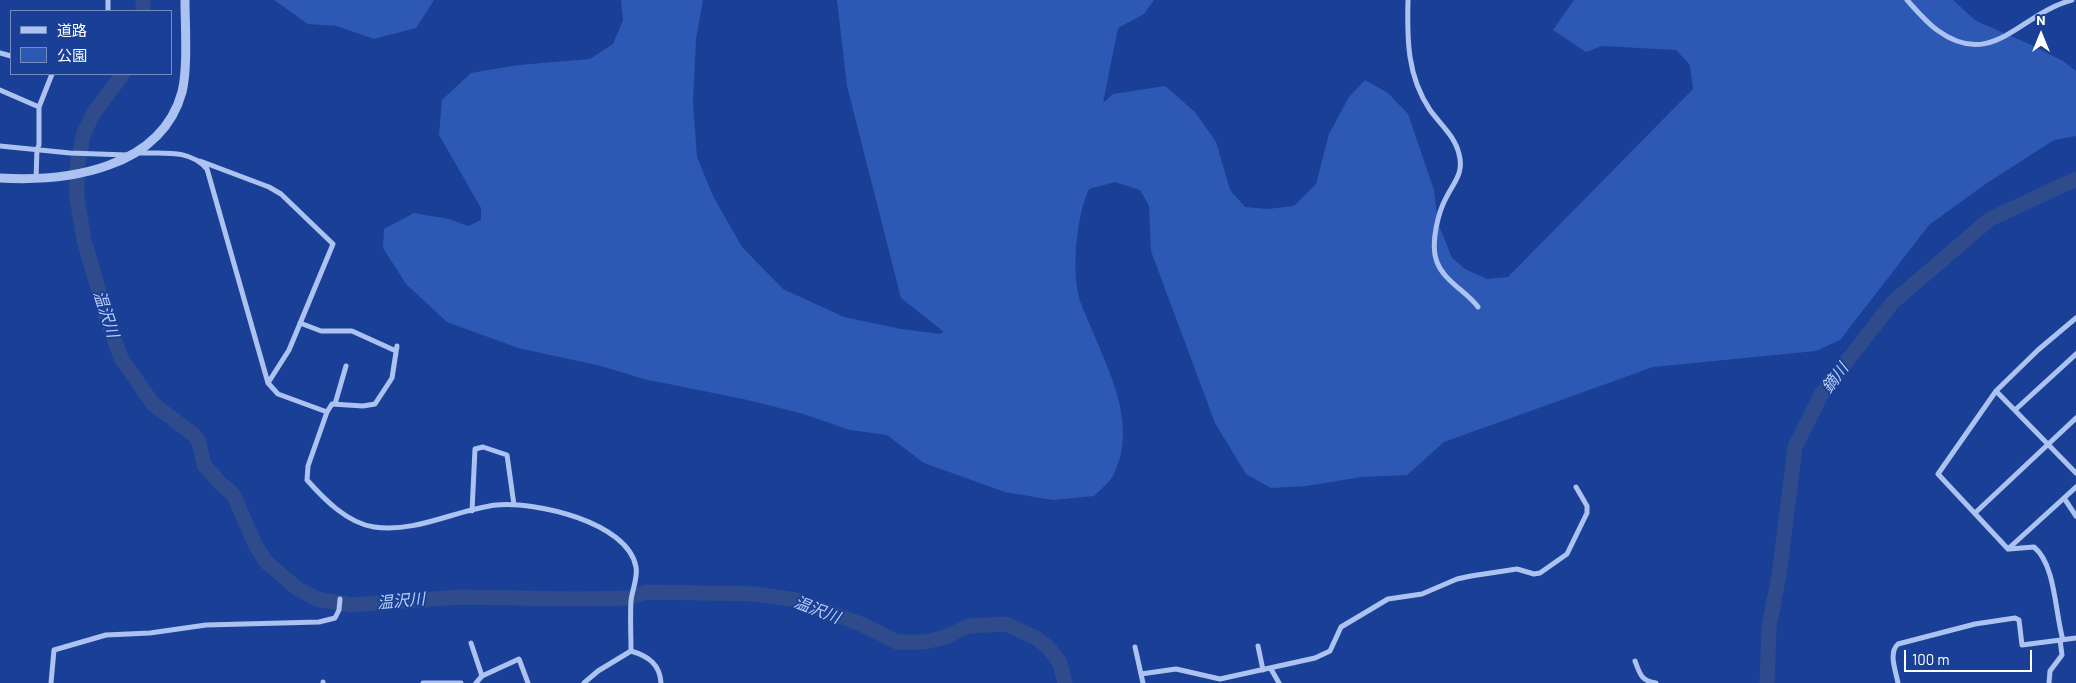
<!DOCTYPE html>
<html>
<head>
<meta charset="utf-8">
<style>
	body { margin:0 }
	#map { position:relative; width:2076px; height:683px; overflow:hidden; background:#194096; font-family:Barlow,"Noto Sans JP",sans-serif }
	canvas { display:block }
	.legend { position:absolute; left:10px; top:10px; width:162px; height:65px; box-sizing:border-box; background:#194096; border:1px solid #758cc0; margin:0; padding:6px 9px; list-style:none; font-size:15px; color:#fff }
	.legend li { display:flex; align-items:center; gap:10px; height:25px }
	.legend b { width:25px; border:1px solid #758cc0 }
	.north { position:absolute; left:2016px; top:10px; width:50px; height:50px; -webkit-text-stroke:4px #194096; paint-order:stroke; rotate:0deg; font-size:14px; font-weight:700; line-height:20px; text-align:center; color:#fff }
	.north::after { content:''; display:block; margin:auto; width:18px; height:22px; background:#fff; clip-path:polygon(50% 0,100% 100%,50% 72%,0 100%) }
	.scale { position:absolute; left:1904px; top:650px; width:128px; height:22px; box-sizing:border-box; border:2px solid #fff; border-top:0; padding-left:6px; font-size:15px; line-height:18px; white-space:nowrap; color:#fff; -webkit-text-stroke:4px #194096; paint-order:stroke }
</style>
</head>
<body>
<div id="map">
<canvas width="2076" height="683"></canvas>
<ul class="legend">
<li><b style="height:6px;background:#acc2f0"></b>道路</li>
<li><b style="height:14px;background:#2d59b4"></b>公園</li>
</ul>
<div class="north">N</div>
<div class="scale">100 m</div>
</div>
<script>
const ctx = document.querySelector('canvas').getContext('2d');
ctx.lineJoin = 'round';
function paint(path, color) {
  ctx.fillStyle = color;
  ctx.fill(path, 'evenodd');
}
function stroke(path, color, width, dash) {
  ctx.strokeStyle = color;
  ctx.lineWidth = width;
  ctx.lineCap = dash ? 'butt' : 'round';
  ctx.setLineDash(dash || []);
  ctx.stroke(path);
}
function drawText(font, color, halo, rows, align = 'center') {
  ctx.font = font + ' Barlow,"Noto Sans JP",sans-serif';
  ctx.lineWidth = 4;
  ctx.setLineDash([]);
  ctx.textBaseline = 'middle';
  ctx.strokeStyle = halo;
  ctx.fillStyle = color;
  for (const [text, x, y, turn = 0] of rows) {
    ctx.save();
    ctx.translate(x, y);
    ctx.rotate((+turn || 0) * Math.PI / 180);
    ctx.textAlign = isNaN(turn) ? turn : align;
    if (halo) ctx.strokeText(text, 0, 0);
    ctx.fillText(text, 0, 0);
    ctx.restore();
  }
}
paint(new Path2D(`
	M274,0H434L416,28L374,39L337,26L308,24Z
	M621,0H703L696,39L693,103L697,157L713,196L742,247L783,289L844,317L901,329L940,334L944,332L901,298L847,86L837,0H1154L1144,14L1118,28L1103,103L1113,94L1165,86L1195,112L1216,142L1230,190L1245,207L1268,209L1294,206L1316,184L1329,134L1349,97L1365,80L1388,93L1408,114L1434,190L1438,223L1452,258L1465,269L1487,279L1508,277L1693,89L1690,65L1676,50L1602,46L1586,52L1553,30L1574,0H1953L1976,21L2027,43L2063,61L2076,71V136L2054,140L1984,185L1929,225L1840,340L1816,351L1653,367L1444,442L1407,475L1362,477L1306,486L1271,488L1246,474L1215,423L1151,251L1149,206L1140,190L1115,182L1089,189C1077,214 1072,266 1078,293C1080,304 1086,315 1090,325C1109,372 1138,424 1114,474C1110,482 1100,490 1094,496L1053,500L1005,492L924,463L887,435L850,430L800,413L743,399L644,379L601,366L518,348L447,322L406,284L383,248L384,229L414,213L449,219L468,226L481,220V208L439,135L442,100L471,73L519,65L590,59L613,44L623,20Z`), '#2d59b4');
stroke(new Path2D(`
	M143,11V0
	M123,74L93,114L84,133L77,166V198L84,240L105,313L121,358L153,404L193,434L199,442L204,465L220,483L233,494L255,544L266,562L298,589L317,599L352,605L460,597L576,599L628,598L646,592L756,594L796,600L861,624L897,642H925L945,637L969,626L1006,624L1036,638L1048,647L1060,663L1065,683
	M1767,683L1769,627L1779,575L1795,447L1822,393L1893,302L1990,219L2076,179`), '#2f4b8c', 15);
stroke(new Path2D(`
	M1408,0C1407,39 1407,76 1430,110C1440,124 1455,136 1459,154C1464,172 1455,181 1447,196C1438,212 1430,244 1437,262C1444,281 1466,291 1478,307
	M1907,0C1916,10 1926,22 1937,30C1993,71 2019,14 2072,0
	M108,11V0
	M0,53L11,56
	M0,90L39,107
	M0,146L70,153L127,155
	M136,153C161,154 189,148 207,169L268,383L278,394L327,412L308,466L307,480C324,499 347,523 374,527C417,533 455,510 496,505C535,501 628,522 636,567C638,578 632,590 631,601C630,617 631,634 631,651L598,671L584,683
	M200,161L269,187L281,194L333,244L289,350L268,383
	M36,179L37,149L39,145V107L52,74
	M2076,318L2038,350L1996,391L1938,474L2008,549L2076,487
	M300,323L321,331H352L396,351
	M1996,391L2076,473
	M335,404L346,366
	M2015,410L2076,354
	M327,412L332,404L363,406L375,404L392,378L397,346
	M2064,498L2076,516
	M472,511L475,449L483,447L507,455L514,505
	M1975,513L2076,418
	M2009,549L2034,547C2056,565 2055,614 2063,640
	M471,643L482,676
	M1258,646L1263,670
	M1135,647L1143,683
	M631,651C648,656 660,664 661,683
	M1635,661C1640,674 1641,681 1656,683
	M1271,669L1279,683
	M1141,674L1176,669L1220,679L1315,658L1330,651L1341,627L1388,599L1422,594L1457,579L1471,576L1517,569L1534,574L1540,573L1567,554L1587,513V506L1576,487
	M323,682V683
	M51,683L54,650L106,635L150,633L206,625L319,622L335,618L339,610L340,599
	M423,683H461
	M476,683L482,676L519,659L528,683
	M1898,683C1896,671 1888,653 1898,644L1975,624L2015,618L2019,620L2022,645L2076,638
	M2049,683L2050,671L2062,655L2060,640`), '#acc2f0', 5);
stroke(new Path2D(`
	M0,178C67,182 161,169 182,92C188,68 185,26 185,0`), '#acc2f0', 9);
drawText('italic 16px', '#b9cdf7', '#194096', [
	["温沢川",106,314,72],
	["鏑川",1835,378,-53],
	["温沢川",401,601,-5],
	["温沢川",817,610,21]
]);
</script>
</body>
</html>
